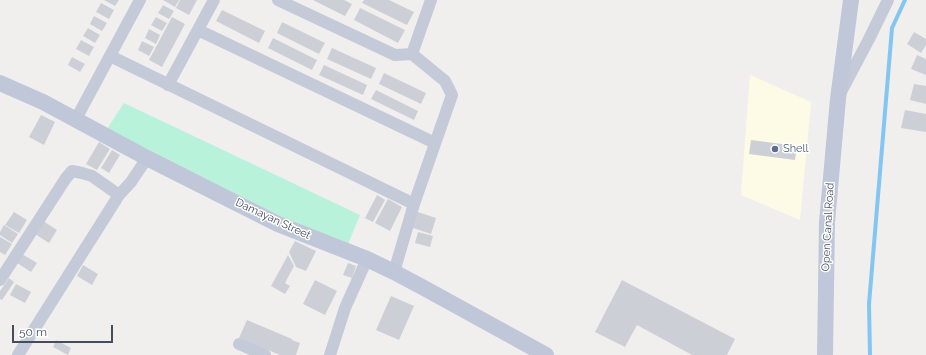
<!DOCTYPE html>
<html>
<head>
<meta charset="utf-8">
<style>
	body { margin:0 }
	#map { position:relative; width:926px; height:355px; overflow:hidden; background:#f1efee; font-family:Raleway,sans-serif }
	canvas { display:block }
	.scale { position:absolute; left:12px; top:325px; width:101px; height:18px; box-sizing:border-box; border:2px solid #454d5d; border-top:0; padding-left:5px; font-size:12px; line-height:14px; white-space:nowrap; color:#454d5d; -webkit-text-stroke:3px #fff; paint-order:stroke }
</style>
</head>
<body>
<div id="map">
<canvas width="926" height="355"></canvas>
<div class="scale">50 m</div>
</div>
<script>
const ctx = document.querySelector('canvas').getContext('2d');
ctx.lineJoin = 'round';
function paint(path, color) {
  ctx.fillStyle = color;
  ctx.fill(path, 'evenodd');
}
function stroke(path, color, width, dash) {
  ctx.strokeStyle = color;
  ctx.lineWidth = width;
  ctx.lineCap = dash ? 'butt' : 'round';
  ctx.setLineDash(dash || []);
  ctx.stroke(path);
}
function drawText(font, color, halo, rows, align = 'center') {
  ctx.font = font + ' Raleway,sans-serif';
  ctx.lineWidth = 3;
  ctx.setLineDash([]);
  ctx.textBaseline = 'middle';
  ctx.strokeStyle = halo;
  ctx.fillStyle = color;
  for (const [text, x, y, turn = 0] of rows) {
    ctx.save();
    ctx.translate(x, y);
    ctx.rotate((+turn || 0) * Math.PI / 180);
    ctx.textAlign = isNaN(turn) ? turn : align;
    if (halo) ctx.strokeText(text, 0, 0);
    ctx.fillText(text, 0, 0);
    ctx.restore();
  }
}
paint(new Path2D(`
	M750,75L811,102L800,220L741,195Z`), '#fdfbe6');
paint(new Path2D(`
	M124,103L360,215L348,244L280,216L107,129Z`), '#b9f2da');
stroke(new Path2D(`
	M870,355L869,304L892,28L905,0`), '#83c6f3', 4);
paint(new Path2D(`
	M104,0H119L115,6Z
	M163,0H179L175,7Z
	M180,0H197L189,15L176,8Z
	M313,0H344L352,4L345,16Z
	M364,0H389L414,12L407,25L362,3Z
	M101,3L114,10L109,19L96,12Z
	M163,5L174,11L169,19L158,13Z
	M360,8L405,30L398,43L354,20Z
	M222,10L265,31L259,43L216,21Z
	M94,16L107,23L102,31L90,24Z
	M156,17L167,23L162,31L151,25Z
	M172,17L185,24L162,67L149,60Z
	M282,22L325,43L319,54L277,33Z
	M88,28L100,35L95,43L83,36Z
	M149,29L160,35L156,44L145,38Z
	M914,32L926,39V45L921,53L907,44Z
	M273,38L317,60L312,70L268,48Z
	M81,40L94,47L89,56L76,49Z
	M142,41L154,47L149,56L138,50Z
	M332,48L376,68L371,79L327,59Z
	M917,55L926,59V75L911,69Z
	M72,57L85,64L80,72L68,65Z
	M324,65L367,85L363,95L319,75Z
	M384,73L426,93L421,104L379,84Z
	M914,84L926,86V104L910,100Z
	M376,90L418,111L414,120L371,99Z
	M905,110L926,114V132L901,128Z
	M41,115L55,122L44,145L29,137Z
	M751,140L797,146L795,160L749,154Z
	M99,142L110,149L97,170L86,164Z
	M112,150L120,155L109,173L101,168Z
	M377,195L385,200L373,222L365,218Z
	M388,199L402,207L390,231L375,223Z
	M415,211L436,218L431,234L410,227Z
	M14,212L27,220L19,233L5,225Z
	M43,221L57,230L49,243L35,234Z
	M4,225L18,234L12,243L0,235V232Z
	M418,232L433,236L430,247L415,243Z
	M0,237L12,244L5,255L0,252Z
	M295,241L316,251L306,271L296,267L289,252Z
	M22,254L37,263L31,272L17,263Z
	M288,255L294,266L285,283L290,286L285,294L271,286Z
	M348,263L356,266L352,278L343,275Z
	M83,265L98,274L92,285L77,276Z
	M9,278L14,282L2,300L0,299V291Z
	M315,280L337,291L325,315L303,304Z
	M622,280L735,339L727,355H692L637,325L625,347L595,332Z
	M16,284L31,292L25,303L10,295Z
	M391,296L414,306L399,340L376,330Z
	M247,320L292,339V340L300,343L296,355H280L239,338Z
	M56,340L71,348L68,355L53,347Z`), '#cdcfd7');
stroke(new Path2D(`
	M278,0L395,55L412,54L445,81L452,95L414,204L394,272
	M198,30L435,143
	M412,54L431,0
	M110,56L414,204
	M168,85L214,0
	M841,92L869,39L888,0
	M76,119L140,0
	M0,280L66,178L72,171L82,173L92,176L119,195
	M239,344L265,355
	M18,355L119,195L131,182L147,158
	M330,355L345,308L367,259`), '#c4cad7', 12);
stroke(new Path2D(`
	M0,83L43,102L147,158L278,224L367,259L394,272L424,288L546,355
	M825,355L827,222L838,99L851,0`), '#bfc7d9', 16);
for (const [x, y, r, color] of [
	[775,149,4,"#5c6f8a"]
]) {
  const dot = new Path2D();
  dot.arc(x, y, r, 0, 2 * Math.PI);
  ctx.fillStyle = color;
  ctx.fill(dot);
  stroke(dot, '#fff', 1.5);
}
drawText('11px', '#4e5e75', '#fff', [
	["Shell",783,149]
], 'left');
drawText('11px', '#454d5d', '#fff', [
	["Damayan Street",273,219,25],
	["Open Canal Road",828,227,-87]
]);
</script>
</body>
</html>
